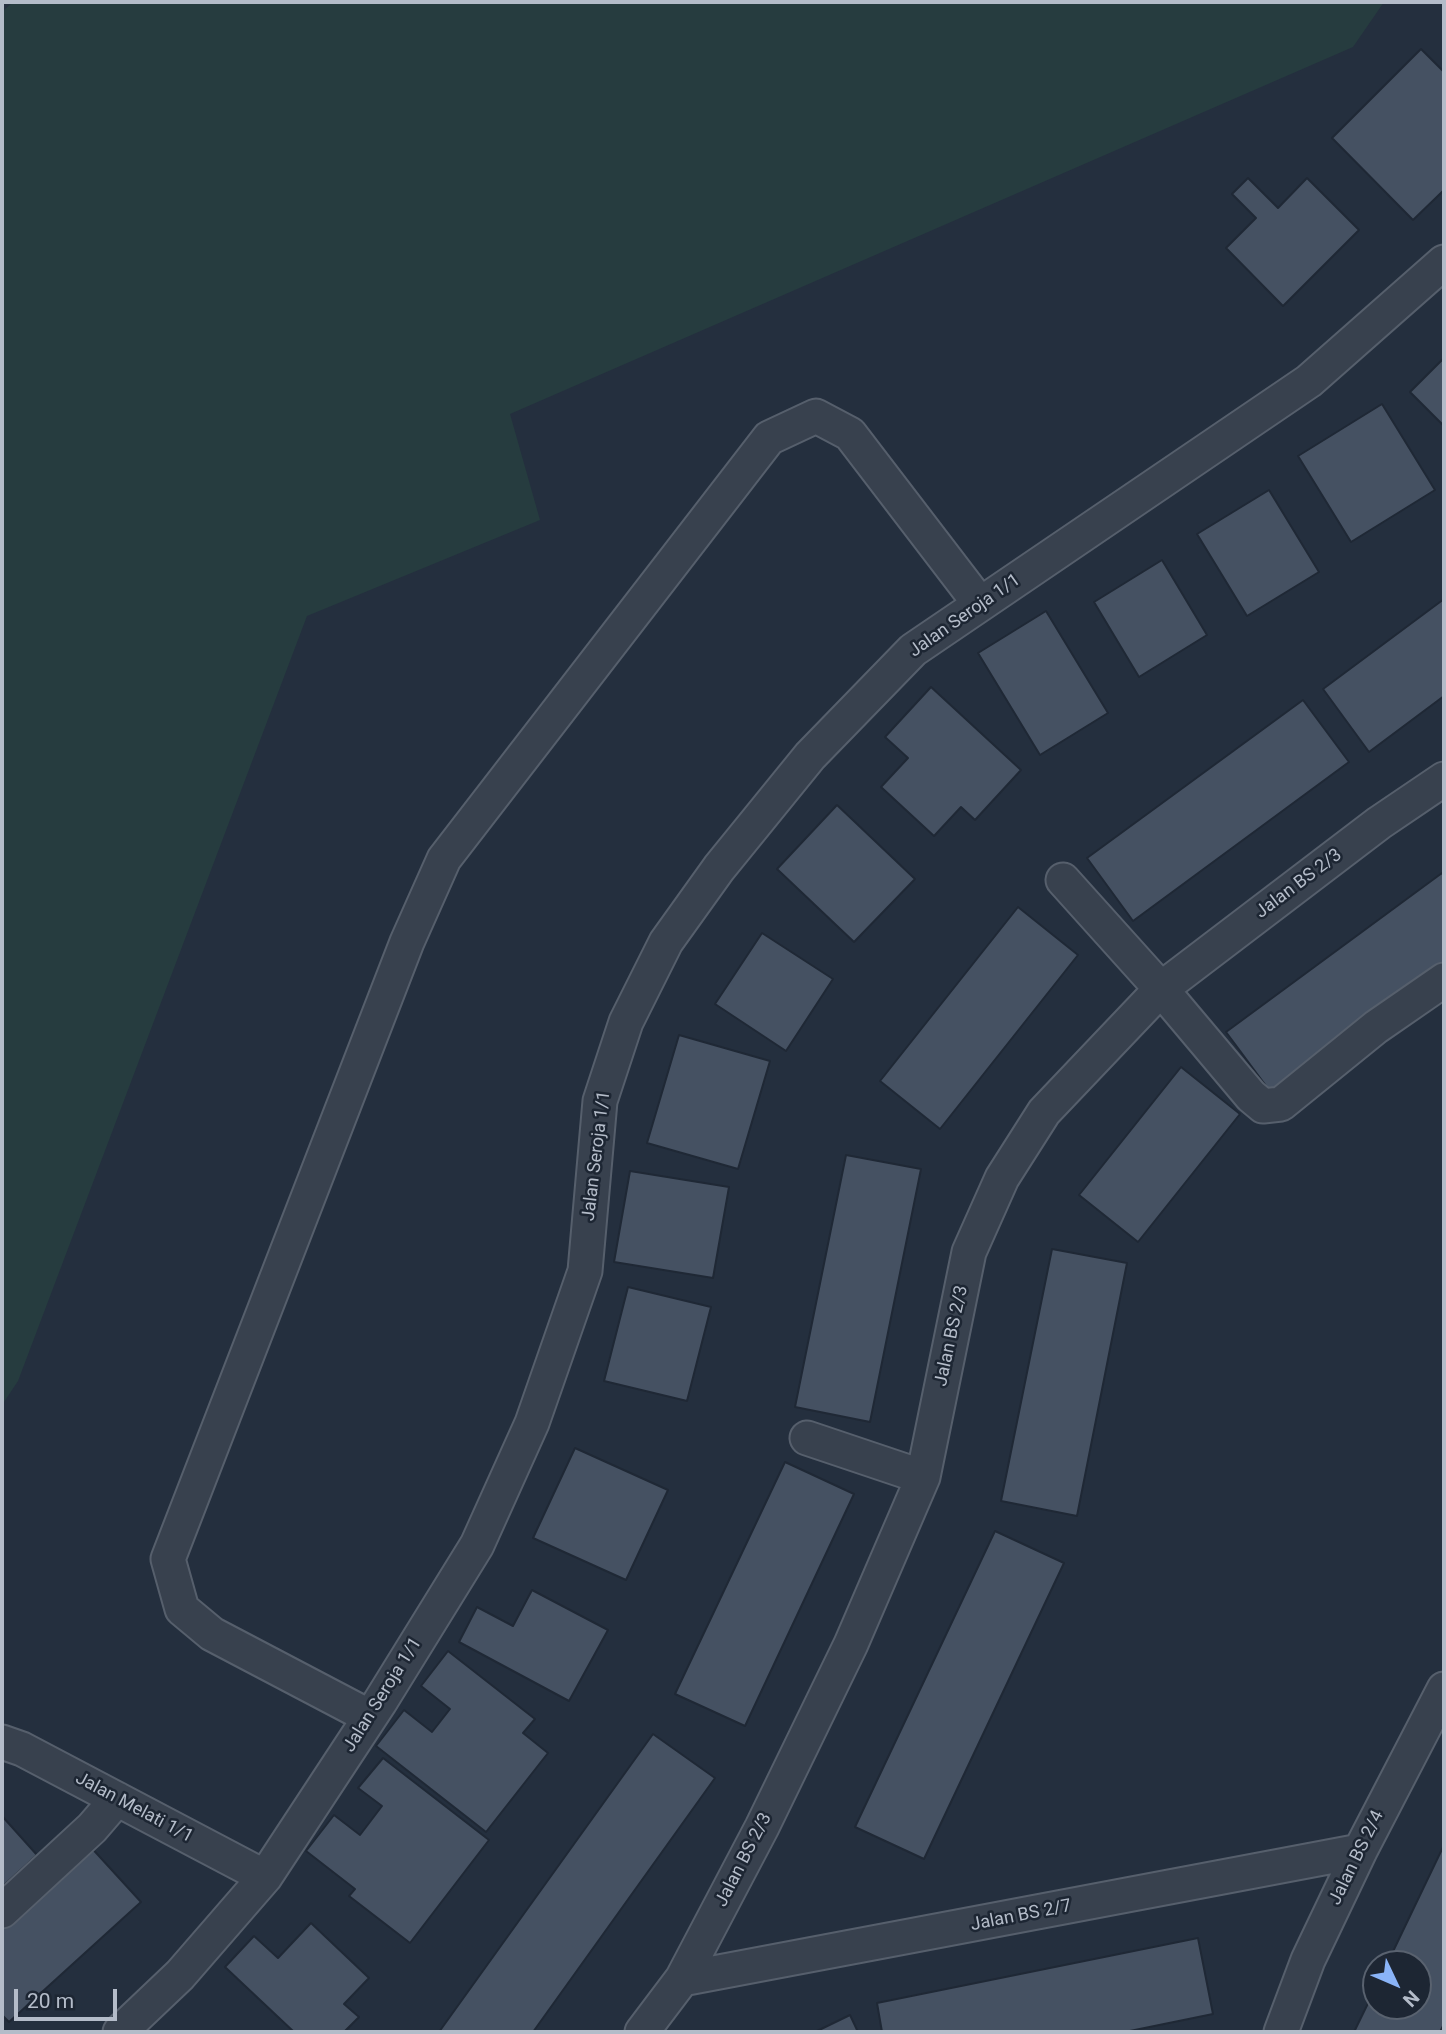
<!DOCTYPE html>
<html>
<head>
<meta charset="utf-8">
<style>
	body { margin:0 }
	#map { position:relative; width:1446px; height:2034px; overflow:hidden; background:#242f3e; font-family:Roboto,sans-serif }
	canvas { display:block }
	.frame { position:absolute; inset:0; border:4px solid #b4bcc9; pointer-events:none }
	.north { position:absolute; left:1362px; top:1950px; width:70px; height:70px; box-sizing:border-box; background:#1d2633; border:2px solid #59626f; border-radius:50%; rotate:134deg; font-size:19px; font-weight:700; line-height:28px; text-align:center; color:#b4bcc9 }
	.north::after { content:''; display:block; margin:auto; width:24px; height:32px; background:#8ab4f8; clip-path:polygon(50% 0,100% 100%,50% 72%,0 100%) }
	.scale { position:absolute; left:14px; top:1989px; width:103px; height:32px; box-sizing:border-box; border:4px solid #b4bcc9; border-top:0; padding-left:9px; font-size:21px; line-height:24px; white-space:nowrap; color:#b4bcc9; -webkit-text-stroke:5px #1d2633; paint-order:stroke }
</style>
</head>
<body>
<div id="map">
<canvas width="1446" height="2034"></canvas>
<div class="frame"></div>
<div class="north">N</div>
<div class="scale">20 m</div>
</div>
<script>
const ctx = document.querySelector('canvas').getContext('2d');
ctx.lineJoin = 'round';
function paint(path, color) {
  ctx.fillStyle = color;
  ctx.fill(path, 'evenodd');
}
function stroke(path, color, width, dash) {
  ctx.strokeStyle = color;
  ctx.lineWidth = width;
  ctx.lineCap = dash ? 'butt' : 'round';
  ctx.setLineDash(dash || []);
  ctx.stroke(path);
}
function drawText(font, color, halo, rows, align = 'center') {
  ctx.font = font + ' Roboto,sans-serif';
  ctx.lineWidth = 5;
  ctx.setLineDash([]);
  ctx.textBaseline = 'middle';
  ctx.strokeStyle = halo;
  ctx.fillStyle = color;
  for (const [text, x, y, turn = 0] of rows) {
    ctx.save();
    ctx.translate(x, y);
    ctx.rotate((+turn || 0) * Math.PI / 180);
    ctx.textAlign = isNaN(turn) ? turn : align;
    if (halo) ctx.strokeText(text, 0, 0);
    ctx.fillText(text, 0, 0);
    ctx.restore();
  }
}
paint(new Path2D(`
	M13,2H1384L1353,47L510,414L540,520L307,616L18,1381L2,1405V12Z`), '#263c3f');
const building = new Path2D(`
	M1421,49L1444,72V190L1413,220L1332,138Z
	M1248,178L1278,208L1307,178L1359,230L1283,306L1226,248L1256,218L1232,194Z
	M1444,358V426L1410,392Z
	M1382,404L1435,490L1351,542L1298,456Z
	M1269,490L1319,572L1247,616L1197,534Z
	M1162,560L1207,635L1139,677L1094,602Z
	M1444,599V696L1369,752L1323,689Z
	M1046,611L1108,713L1040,755L978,653Z
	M931,687L1021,770L975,820L961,807L934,836L881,787L908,758L885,737Z
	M1303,700L1349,762L1133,921L1087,858Z
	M837,805L915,879L854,942L777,869Z
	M1442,873L1444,877V967L1272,1094L1226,1032Z
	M1018,907L1078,955L940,1129L880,1081Z
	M762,933L833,979L786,1051L715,1004Z
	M679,1035L770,1061L738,1169L647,1143Z
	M1181,1067L1240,1114L1138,1242L1079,1195Z
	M846,1155L921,1169L870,1422L795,1407Z
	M630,1171L729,1187L713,1278L614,1262Z
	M1052,1249L1127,1263L1077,1516L1001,1501Z
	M628,1287L711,1307L687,1401L604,1381Z
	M575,1448L668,1490L626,1580L533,1538Z
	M785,1462L854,1494L745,1726L675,1694Z
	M995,1531L1064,1563L924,1859L855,1827Z
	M532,1590L608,1630L569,1701L459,1642L477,1607L513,1626Z
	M448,1651L535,1719L523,1733L548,1753L486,1832L376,1746L404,1710L432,1732L450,1709L421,1686Z
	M653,1734L715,1778L533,2032H439Z
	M383,1758L489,1840L410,1943L349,1896L355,1889L306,1851L334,1815L360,1835L382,1806L358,1788Z
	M2,1816L37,1855L2,1887Z
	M88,1844L141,1902L9,2022L2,2015V1922Z
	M1444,1845V2024L1440,2032H1354L1376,1987V2006H1418V1964H1387Z
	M311,1923L369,1978L344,2004L359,2017L344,2032H294L225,1967L254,1936L278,1958Z
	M1198,1938L1213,2014L1125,2032H882L877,2003Z
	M850,2015L858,2032H815Z`);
paint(building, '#455162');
stroke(building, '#1f2835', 2);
const minor = new Path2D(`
	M1063,880L1161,989L1251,1096L1263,1106L1281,1104L1376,1027L1444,980
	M807,1438L923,1477
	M370,1717L212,1634L182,1609L168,1559L407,942L444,859L769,438L816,416L850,434L980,604
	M2,1742L22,1749L265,1877
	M2,1911L92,1828L117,1799
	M682,1979L1360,1851
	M120,2032L180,1975L265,1877L380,1702L477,1545L532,1423L585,1271L600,1101L626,1022L666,942L719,868L810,756L913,650L1309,381L1444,262
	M642,2032L682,1979L762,1827L851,1644L923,1477L969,1252L1002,1178L1044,1112L1161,989L1379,823L1444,779
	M1281,2032L1308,1960L1360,1851L1444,1689`);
stroke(minor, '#565f6c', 37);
stroke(minor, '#38414e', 33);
drawText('18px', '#b4bcc9', '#1d2633', [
	["Jalan Seroja 1/1",965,616,-35],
	["Jalan BS 2/3",1299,884,-37],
	["Jalan Seroja 1/1",597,1156,-83],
	["Jalan BS 2/3",952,1336,-78],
	["Jalan Seroja 1/1",383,1695,-58],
	["Jalan Melati 1/1",134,1808,28],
	["Jalan BS 2/4",1357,1858,-64],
	["Jalan BS 2/3",744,1860,-63],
	["Jalan BS 2/7",1021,1916,-11]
]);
</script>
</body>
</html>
